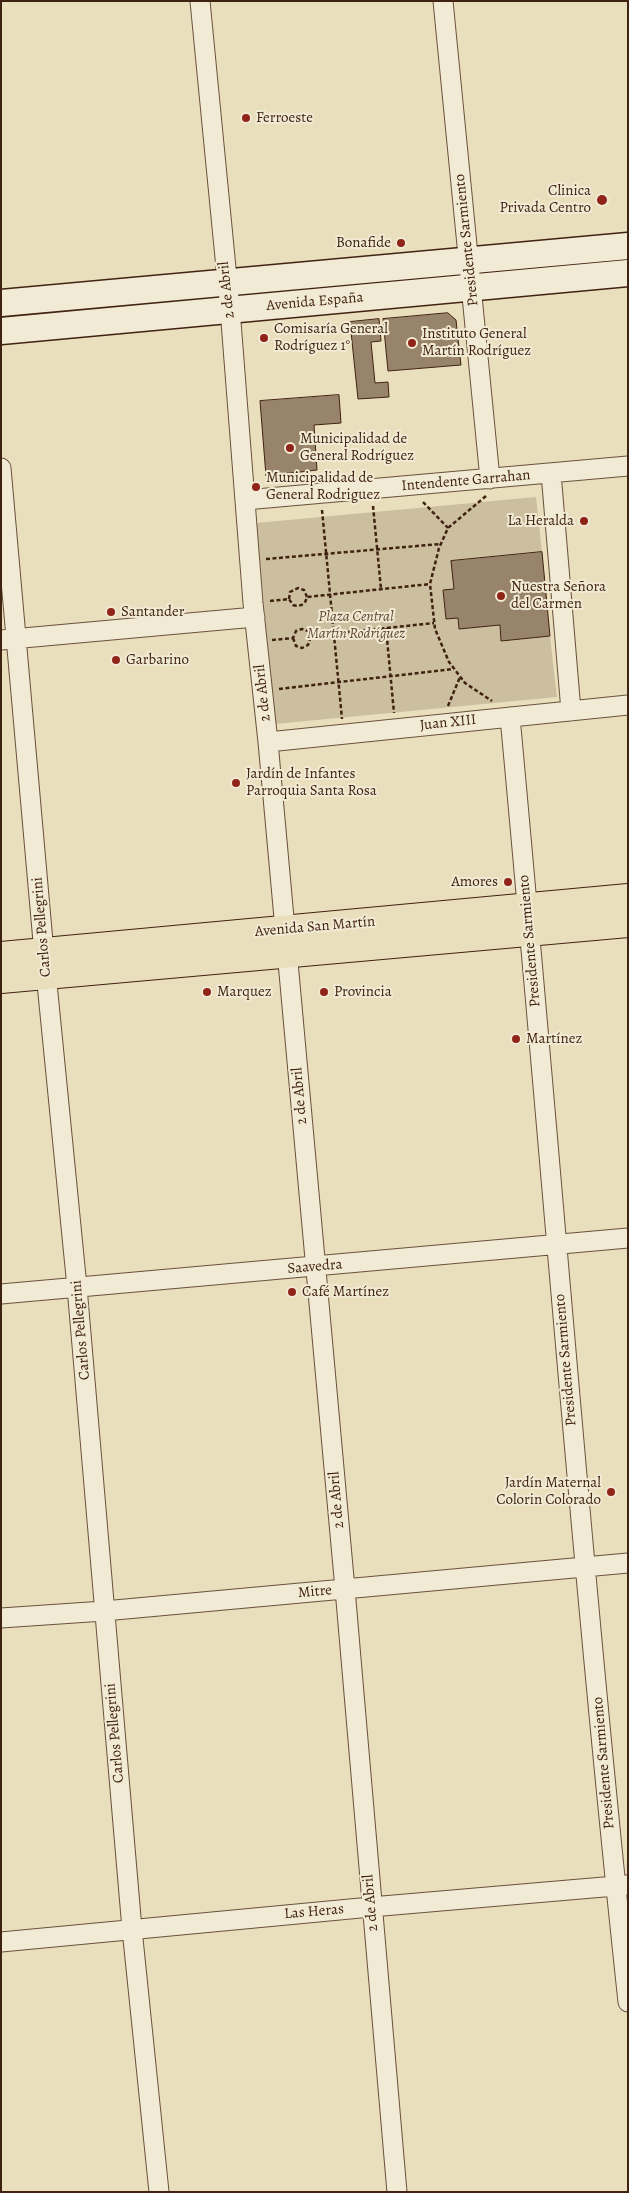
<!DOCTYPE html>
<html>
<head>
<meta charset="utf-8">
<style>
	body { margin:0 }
	#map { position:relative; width:629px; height:2193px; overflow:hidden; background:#e9dfbd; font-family:Alegreya,serif }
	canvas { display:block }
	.frame { position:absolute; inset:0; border:2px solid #402211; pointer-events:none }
</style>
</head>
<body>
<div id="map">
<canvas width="629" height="2193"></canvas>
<div class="frame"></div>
</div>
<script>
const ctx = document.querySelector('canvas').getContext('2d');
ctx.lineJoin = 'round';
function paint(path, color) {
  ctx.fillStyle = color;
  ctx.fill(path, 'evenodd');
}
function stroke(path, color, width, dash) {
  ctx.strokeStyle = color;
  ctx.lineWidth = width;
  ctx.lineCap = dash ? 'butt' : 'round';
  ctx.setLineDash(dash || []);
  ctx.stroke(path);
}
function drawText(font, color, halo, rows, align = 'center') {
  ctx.font = font + ' Alegreya,serif';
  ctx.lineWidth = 4;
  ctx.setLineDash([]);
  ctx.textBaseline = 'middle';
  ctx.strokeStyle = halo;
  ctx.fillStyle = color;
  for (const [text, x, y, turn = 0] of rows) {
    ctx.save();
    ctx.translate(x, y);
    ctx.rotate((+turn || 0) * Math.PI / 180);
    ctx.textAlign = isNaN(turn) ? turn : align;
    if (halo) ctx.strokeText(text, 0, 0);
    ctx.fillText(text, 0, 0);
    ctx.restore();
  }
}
paint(new Path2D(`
	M536,497L542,552L452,561L454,589L443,591L446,619L458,618L459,629L500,625L501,640L550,636L557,697L275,724L256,523Z`), '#ccbfa0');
const building = new Path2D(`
	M448,313L456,320L461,365L388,371L383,319Z
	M379,319L381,341L371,342L375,383L388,382L389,397L358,399L350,322Z
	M339,395L341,423L314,425L317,470L266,476L260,401Z
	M542,552L550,636L501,641L500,625L459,629L458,618L446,619L443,590L454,589L451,561Z`);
paint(building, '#98846a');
stroke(building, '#402211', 1);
const street = new Path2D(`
	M200,1L230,309L253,603L268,742L345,1589L397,2192
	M443,1L490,479
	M1,468L44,953L77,1287L132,1929L159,2192
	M551,473L571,711
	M245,500L628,466
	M1,640L255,617
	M510,717C550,1145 582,1574 628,2002
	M268,742L628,705
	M1,1294L628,1238
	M1,1618L104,1611L628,1563
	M1,1942L371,1907L627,1885`);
const secondary = new Path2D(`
	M1,303L628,246
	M1,331L628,273`);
const primary = new Path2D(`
	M1,956L628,898
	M1,979L628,923`);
stroke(street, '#6a513c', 21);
stroke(secondary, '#402211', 29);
stroke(primary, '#402211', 30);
stroke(new Path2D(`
	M486,496L448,528L439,548L430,584L435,629L449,662L465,683L492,701
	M423,502L448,528
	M373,506L381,589
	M322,510L342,719
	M266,559L440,544
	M289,599L290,592L298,588L304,590L307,597
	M270,601L289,599L293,605C300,607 305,605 307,597L430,584
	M386,628L394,713
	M293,638L296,646L302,648L308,645L311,636
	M272,640L293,638L296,631L302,629L308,631L311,636L434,623
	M279,689L453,669
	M448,706L460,677`), '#402211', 2.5, [4, 2.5]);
stroke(street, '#f1ead4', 19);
stroke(secondary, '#f1ead4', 26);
stroke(primary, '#e9dfbd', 28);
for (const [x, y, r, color] of [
	[246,118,5,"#8f2418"],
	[602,200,6,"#8f2418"],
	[401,243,5,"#8f2418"],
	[264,338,5,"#8f2418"],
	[412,343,5,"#8f2418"],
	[290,448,5,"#8f2418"],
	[256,487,5,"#8f2418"],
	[584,521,5,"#8f2418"],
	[501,596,5,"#8f2418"],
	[111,612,5,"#8f2418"],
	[116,660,5,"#8f2418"],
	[236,783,5,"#8f2418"],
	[508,882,5,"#8f2418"],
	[207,992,5,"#8f2418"],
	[324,992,5,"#8f2418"],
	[516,1039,5,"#8f2418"],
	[292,1292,5,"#8f2418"],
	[611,1492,5,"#8f2418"]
]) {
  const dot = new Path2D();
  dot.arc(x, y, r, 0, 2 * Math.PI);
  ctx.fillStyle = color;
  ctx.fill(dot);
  stroke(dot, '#f1ead4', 2);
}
drawText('15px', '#402211', '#f1ead4', [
	["Ferroeste",256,118],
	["Clinica",591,191,"right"],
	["Privada Centro",591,208,"right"],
	["Bonafide",391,243,"right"],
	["Comisaría General",274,329],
	["Rodríguez 1°",274,346],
	["Instituto General",422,334],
	["Martín Rodríguez",422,351],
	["Municipalidad de",300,439],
	["General Rodríguez",300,456],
	["Municipalidad de",266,478],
	["General Rodriguez",266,495],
	["La Heralda",574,521,"right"],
	["Nuestra Señora",511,587],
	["del Carmen",511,604],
	["Santander",121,612],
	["Garbarino",126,660],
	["Jardín de Infantes",246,774],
	["Parroquia Santa Rosa",246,791],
	["Amores",498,882,"right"],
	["Marquez",217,992],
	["Provincia",334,992],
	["Martínez",526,1039],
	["Café Martínez",302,1292],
	["Jardín Maternal",601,1483,"right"],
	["Colorin Colorado",601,1500,"right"]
], 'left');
drawText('15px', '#402211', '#f1ead4', [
	["Presidente Sarmiento",467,240,-96],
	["2 de Abril",227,290,-96],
	["Avenida España",315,302,-5],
	["Intendente Garrahan",466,481,-5],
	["2 de Abril",263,693,-96],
	["Juan XIII",448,723,-6],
	["Carlos Pellegrini",42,927,-95],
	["Avenida San Martín",315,927,-5],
	["Presidente Sarmiento",530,941,-95],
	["2 de Abril",300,1096,-95],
	["Saavedra",315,1267,-5],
	["Carlos Pellegrini",81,1330,-95],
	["Presidente Sarmiento",566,1360,-95],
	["2 de Abril",337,1500,-95],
	["Mitre",315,1592,-5],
	["Carlos Pellegrini",115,1733,-95],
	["Presidente Sarmiento",604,1763,-95],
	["2 de Abril",371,1903,-95],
	["Las Heras",314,1912,-5]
]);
drawText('italic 15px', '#634935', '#f1ead4', [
	["Plaza Central",356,617],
	["Martín Rodríguez",356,634]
]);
</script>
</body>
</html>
